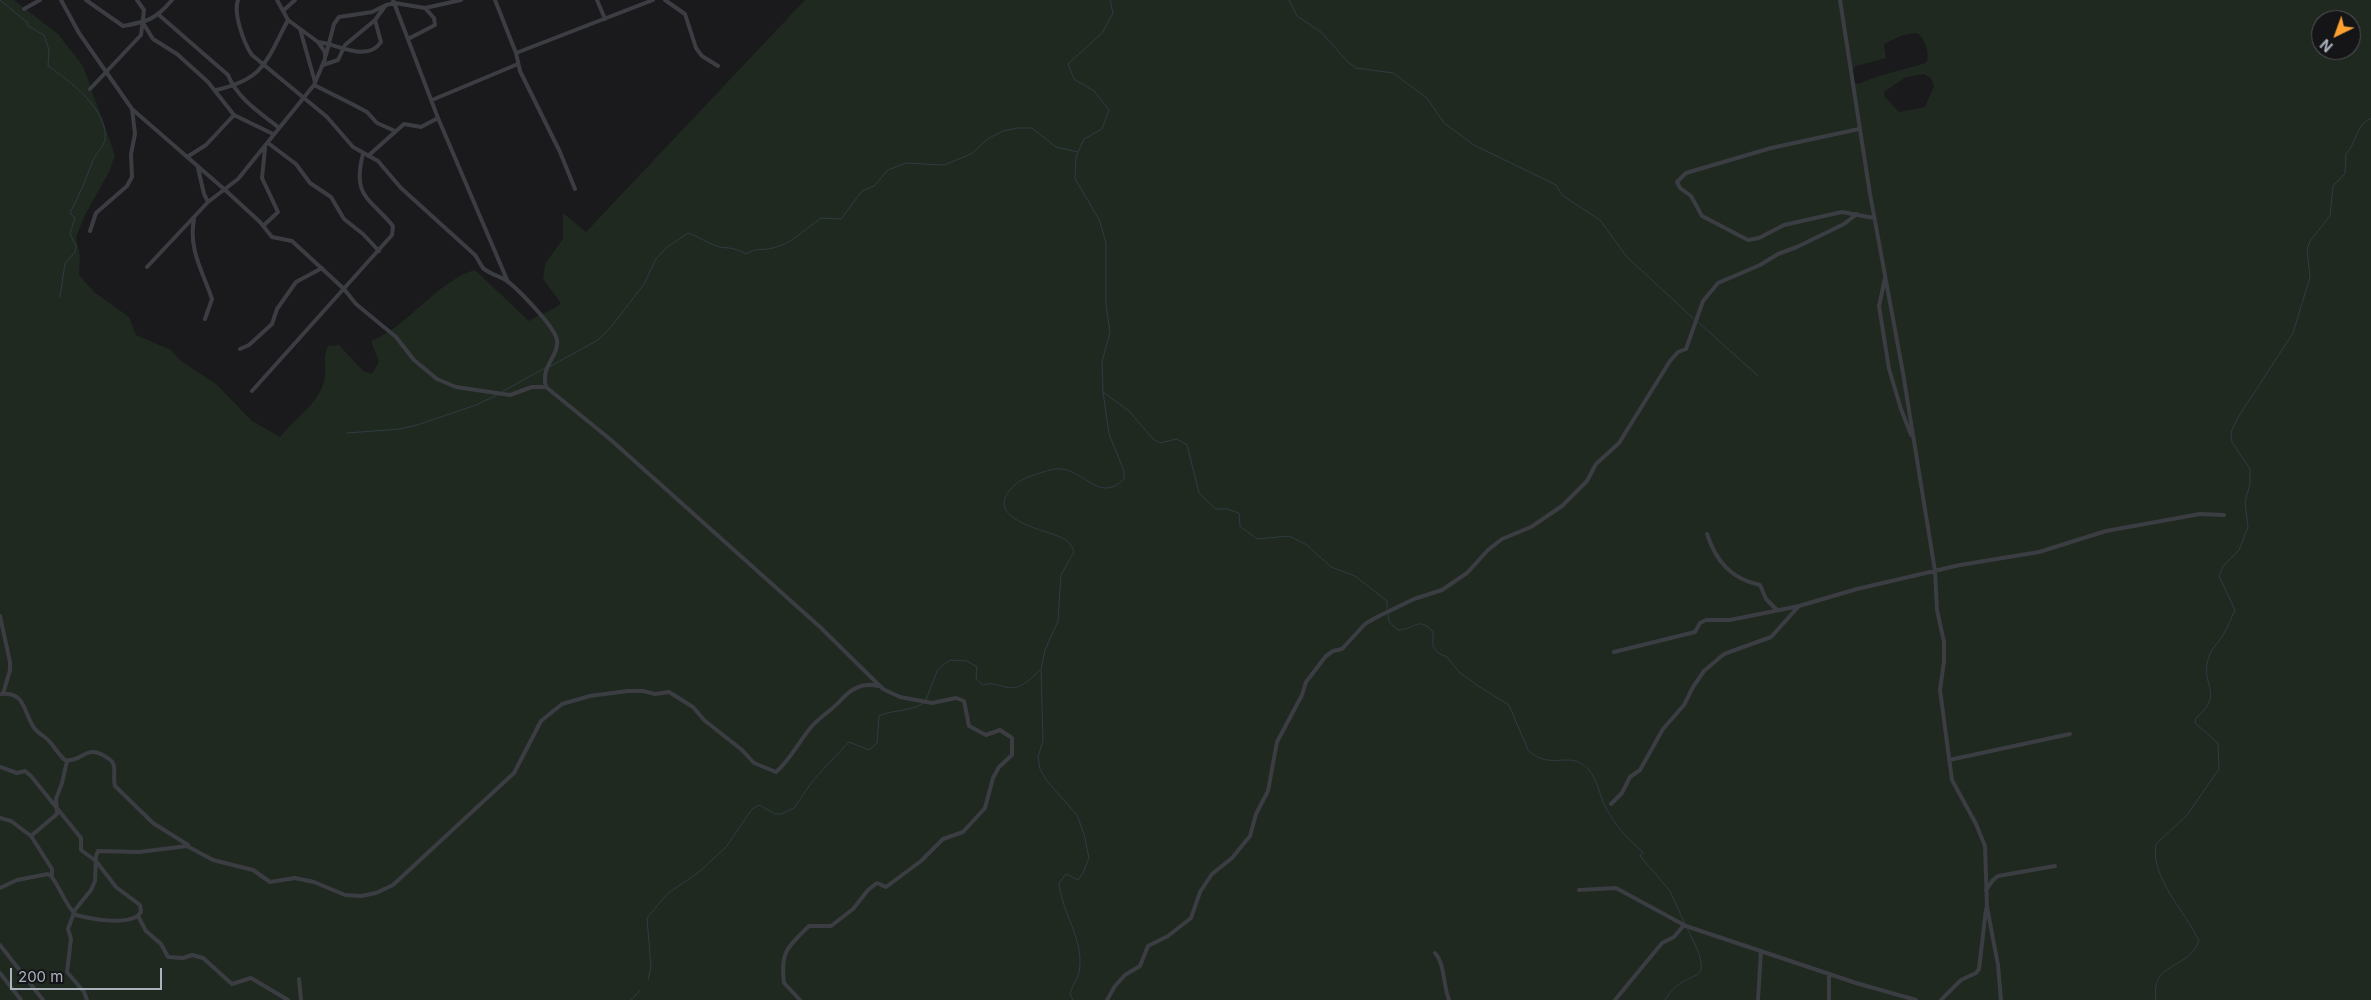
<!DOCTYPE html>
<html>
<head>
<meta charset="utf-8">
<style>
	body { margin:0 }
	#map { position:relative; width:2371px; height:1000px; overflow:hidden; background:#1a1a1d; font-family:Inter,sans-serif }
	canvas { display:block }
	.north { position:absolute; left:2311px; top:10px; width:50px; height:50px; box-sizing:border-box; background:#151518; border:1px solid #51545a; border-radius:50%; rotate:222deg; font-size:14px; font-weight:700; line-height:20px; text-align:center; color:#acb3bd }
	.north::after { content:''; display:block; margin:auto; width:18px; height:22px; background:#ffa130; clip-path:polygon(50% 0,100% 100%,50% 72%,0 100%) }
	.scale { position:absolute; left:10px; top:968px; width:152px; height:22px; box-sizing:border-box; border:2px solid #acb3bd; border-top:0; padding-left:6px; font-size:15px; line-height:18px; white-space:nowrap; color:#acb3bd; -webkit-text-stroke:4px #151518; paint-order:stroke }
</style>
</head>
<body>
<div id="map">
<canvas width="2371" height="1000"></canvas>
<div class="north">N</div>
<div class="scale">200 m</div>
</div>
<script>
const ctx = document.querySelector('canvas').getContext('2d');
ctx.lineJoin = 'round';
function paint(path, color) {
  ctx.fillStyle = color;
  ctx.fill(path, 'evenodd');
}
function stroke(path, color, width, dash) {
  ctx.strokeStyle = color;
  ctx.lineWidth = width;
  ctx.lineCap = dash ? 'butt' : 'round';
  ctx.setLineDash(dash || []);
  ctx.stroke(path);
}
paint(new Path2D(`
	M0,0H14L58,34L83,66L115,155L109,172L85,215L76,237L80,256L79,275L94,292L129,317L136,335L171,350L181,361L216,384L252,421L280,437C295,418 321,402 325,377C327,364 322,361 328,346L339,345L363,371L372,374L379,362L371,341C411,325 435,282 475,270L529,321C540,313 552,312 561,303L543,279L545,264L563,239V213L586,232L805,0H2371V1000H0ZM2321,20H2351V50H2321ZM1917,33C1925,38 1931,55 1926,63L1879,76L1858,84L1854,82L1853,69L1856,66L1886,58L1884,44L1903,35ZM1924,74L1931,78L1934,86L1925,107L1899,112L1885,97L1884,92L1906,77Z`), '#1f2920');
stroke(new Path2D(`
	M0,0L28,23V26L44,35L49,50L48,66C69,80 109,110 105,140C103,148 94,155 92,163C85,181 79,196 70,213L75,218L70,234L76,246L75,252L65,263L60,297
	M1289,0L1297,16L1321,32L1348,62L1356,68L1393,73L1427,98L1444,123L1474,145L1556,185L1563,196L1600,220L1626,256L1694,319
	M1697,321L1758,376
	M549,367L598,340L611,327L644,284L656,259L666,248L688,233C698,236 705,242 714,245C725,250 731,245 746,254C758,247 762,251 773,248C793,243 805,229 821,218L841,219L862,191L874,186L888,170L906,163L944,165L971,154L989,138L1003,131L1018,128H1032L1056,147L1078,152
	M1103,392L1129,411L1153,439L1160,443L1177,439L1187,445L1199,493L1216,509H1227L1239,513L1240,526L1257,539L1289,536L1307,545L1331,567L1355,576L1387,601V610
	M500,393L545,368
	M347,433L400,429L417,425L476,405L497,395
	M1388,613L1389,622L1398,630C1414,630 1419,615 1433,632V646L1438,653L1447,657L1459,672L1478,686L1509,705L1528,750C1551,772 1570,749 1588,769C1598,780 1599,795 1606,808C1615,825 1628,840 1643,852L1640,856L1670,891L1685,924
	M926,700L938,669L950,660L967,661L977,667L976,679L983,685C993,682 996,685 1006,687C1020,691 1030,679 1040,670
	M648,980L651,967L647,918L667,894L699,872L726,847L752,809L759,805L775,814H781L794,808L814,779L849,742L869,750L877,743L879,716C893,709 912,712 923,703
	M631,1000L640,991
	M1073,1000L1070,994C1072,986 1077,980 1079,972C1085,940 1062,914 1059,883L1066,874L1078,880L1083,873L1089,858L1084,834L1077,815L1047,781L1040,769L1038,757L1043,741L1041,669L1045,650L1058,621L1061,575L1074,552C1072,546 1069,541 1062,538C1047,530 985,520 1010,490C1018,480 1027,477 1040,473C1047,471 1054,468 1062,469C1085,472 1101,503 1124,479V471L1109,434L1103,392L1102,362L1110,332L1106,305V243L1099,219L1075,179L1076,157L1084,139L1102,129L1109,110L1094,91L1074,79L1068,64L1102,33L1113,13L1110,0
	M1665,1000C1687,962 1721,994 1687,928
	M2156,1000C2150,961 2186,972 2199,941C2186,912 2150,878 2156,844L2187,815L2219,769L2218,743L2195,723L2196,718C2227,692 2197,685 2210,654C2213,647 2219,642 2223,635C2228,627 2231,618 2235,610L2219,576L2223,566L2239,550L2248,527L2245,502L2250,484V469L2232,442L2231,432L2237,419L2293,333L2310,277L2307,250L2310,241L2330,216L2333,186L2345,174L2346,154C2357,143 2355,125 2371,118`), '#2e3c43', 1);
stroke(new Path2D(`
	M61,0L79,33L132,109L224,189L260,222L272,237L292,241L344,289L356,304L396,337L414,360L437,379L456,387L510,395L532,387H546
	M86,0L123,26C147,22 156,19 172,0
	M238,0C233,13 244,44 252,55L327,117L353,147L378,161L401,188L475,255C478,259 480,264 483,268C489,274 500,276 507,281C518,289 555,327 557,340C559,357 540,366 546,387L611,440L820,627L883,689L900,697L932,703L956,698L964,701L969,726L986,735L1000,730L1012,738V755L999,767L993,778L985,808L963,832L943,839L921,861L886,887L877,883L868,890L853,909L831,926H809C788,947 780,951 784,983L800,1000
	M393,0L438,118L508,282
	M495,0L516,53L520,71L560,152L575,189
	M597,0L605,19
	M665,0L685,14L696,48L702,56L718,66
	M1840,0L1870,194L1903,373L1935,571L1937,610L1944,642V661L1940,690L1952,780L1976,824L1985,846L1987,907L1998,965L2001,1000
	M24,9L40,0
	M284,10L295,0
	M159,15L228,75C237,98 260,113 278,127
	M143,23L153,39L177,54L208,82L234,115L206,145L187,157
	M300,29L315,82
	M408,39L435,25L434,18L425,8
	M318,42C338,44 367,63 381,42L375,20
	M516,53L653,0
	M326,55L334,24L339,17L372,12L384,6
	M323,65L338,60L345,45L375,20L386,5L395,3L425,8L461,0
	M314,85L352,104L367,112L377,123L395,131
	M90,89L141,35L144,10L137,0
	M216,90C265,79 266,61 288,20
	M432,100L518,64
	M234,115L273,134
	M1859,129L1771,148L1686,173L1677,182L1680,188L1691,196L1702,216L1748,240L1759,238L1784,225L1842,212L1874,218
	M268,143L296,164L310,183L331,197L344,219L363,234L379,251
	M368,156L404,124L421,127L438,118
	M198,168L204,194L208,202
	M194,219C188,249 203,272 212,299L205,319
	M263,226L278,212L262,178L265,148
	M90,231L96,213L127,186L132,177L131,154L135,134L132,109
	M147,267L208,202L238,179L314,85L325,59V52L318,42L288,20L277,0
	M1885,278L1879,306L1889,369L1901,409L1911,435
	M240,349L249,345L272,324L277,309L296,282L322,268
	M252,391L392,235L393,226C369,197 352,197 363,154
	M1707,534C1716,561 1731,579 1760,585L1766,599L1777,610
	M0,616L10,662V670L3,694
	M1614,652L1695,632L1700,623L1706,620H1730L1799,606L1857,589L1960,565L2039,552L2106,531L2200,514L2224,515
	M0,694C27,691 23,714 35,729C39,734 46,737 50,742C55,748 59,755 65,760C82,763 86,743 106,757C110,759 113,762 114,766C115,773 113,779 115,786L153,823L188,845
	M1949,760L2070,734
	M0,767L17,773L25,771L31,776L81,838V850L96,861L116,887L140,905L141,912C132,927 91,919 76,915C65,906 56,877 48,874L17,880L0,888
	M1611,804L1622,793L1630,777L1640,770L1663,729L1684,705L1693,687L1704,671L1724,654L1771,637L1799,606
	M0,818L11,821L31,836
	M52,876V869L31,836L57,814L56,799L62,783L67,761
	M1579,890L1616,888L1686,926L1856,983L1916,1000
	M1986,890L1993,880L1998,876L2055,866
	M138,916L146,931L161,944L168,957L183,958L192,955L203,958L232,984L251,978L288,1000
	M0,945L43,1000
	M1435,953C1445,964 1443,985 1449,1000
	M0,973L21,1000
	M299,979L301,1000
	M87,1000L84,992L67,972L71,939L68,929L75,910L91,890L95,881L96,856L98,851L139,852L187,846L213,860L253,870L270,882L295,878L314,882L345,895L361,896L376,893L393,885L514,773L541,721L562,704L590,696L627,691H643L655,694L669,692L693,707L704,720L742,750L754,763L776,772C791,759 799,741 812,726C821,716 832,710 841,700C851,689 862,682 878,686
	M1107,1000L1115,986L1125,975L1140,966L1148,946L1168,936L1191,918L1200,892L1212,874L1232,858L1250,836L1256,814L1268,791L1277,742L1302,695L1306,682L1326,656L1333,651L1342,649L1365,624L1377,617L1414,599L1442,590L1467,573L1488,550L1502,539L1531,527L1562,506L1587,481L1596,464L1619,443L1670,361L1678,352L1686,349L1703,301L1718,283L1760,265L1778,254L1797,247L1844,224L1857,214
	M1615,1000L1662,943L1674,937L1684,925
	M1758,1000L1761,951
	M1829,1000V974
	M1941,1000L1961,980L1976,973L1979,969L1986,909`), '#3b3d42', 4);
</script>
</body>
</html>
